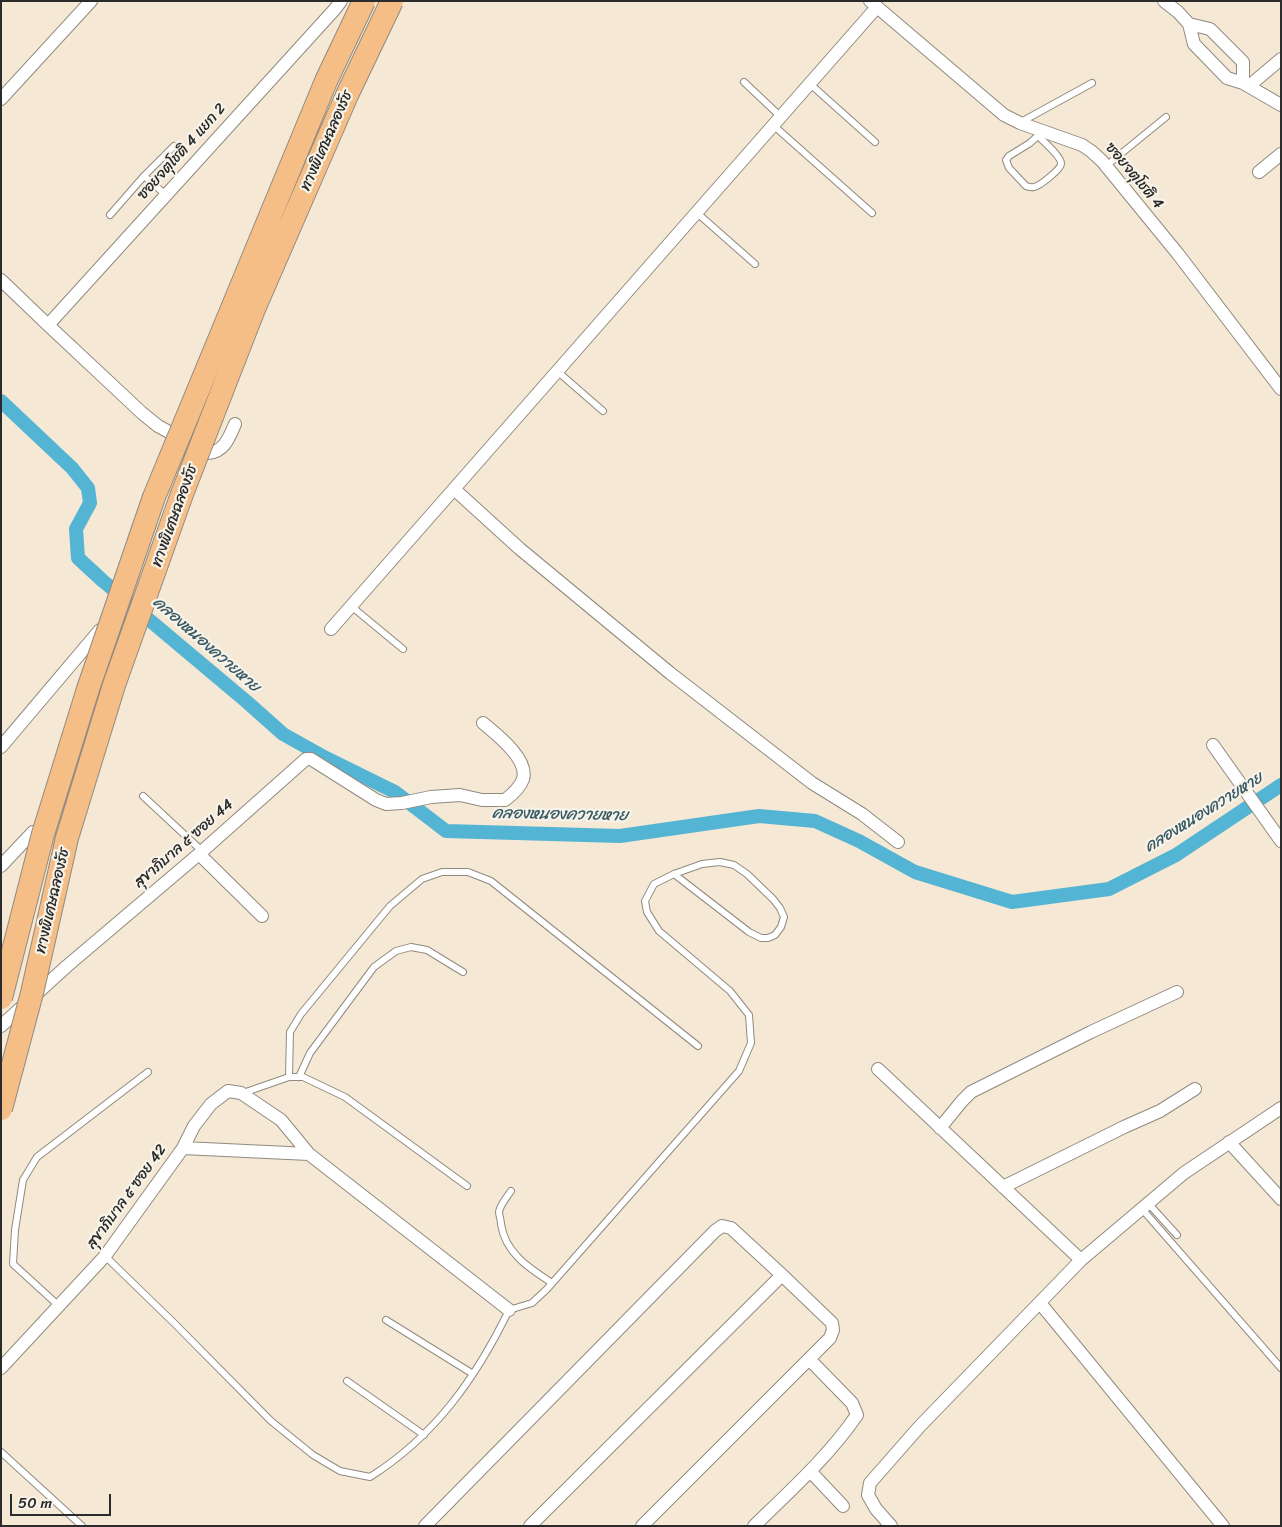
<!DOCTYPE html>
<html>
<head>
<meta charset="utf-8">
<style>
	body { margin:0 }
	#map { position:relative; width:1282px; height:1527px; overflow:hidden; background:#f5e8d4; font-family:Sriracha,sans-serif }
	canvas { display:block }
	.frame { position:absolute; inset:0; border:2px solid #2b2b2b; pointer-events:none }
	.scale { position:absolute; left:10px; top:1494px; width:101px; height:22px; box-sizing:border-box; border:2px solid #2b2b2b; border-top:0; padding-left:6px; font-size:15px; line-height:18px; white-space:nowrap; color:#2b2b2b; -webkit-text-stroke:4px #f7f3e8; paint-order:stroke }
</style>
</head>
<body>
<div id="map">
<canvas width="1282" height="1527"></canvas>
<div class="frame"></div>
<div class="scale">50 m</div>
</div>
<script>
const ctx = document.querySelector('canvas').getContext('2d');
ctx.lineJoin = 'round';
function stroke(path, color, width, dash) {
  ctx.strokeStyle = color;
  ctx.lineWidth = width;
  ctx.lineCap = dash ? 'butt' : 'round';
  ctx.setLineDash(dash || []);
  ctx.stroke(path);
}
function drawText(font, color, halo, rows, align = 'center') {
  ctx.font = font + ' Sriracha,"Playpen Sans Thai",sans-serif';
  ctx.lineWidth = 4.5;
  ctx.setLineDash([]);
  ctx.textBaseline = 'middle';
  ctx.strokeStyle = halo;
  ctx.fillStyle = color;
  for (const [text, x, y, turn = 0] of rows) {
    ctx.save();
    ctx.translate(x, y);
    ctx.rotate((+turn || 0) * Math.PI / 180);
    ctx.textAlign = isNaN(turn) ? turn : align;
    if (halo) ctx.strokeText(text, 0, 0);
    ctx.fillText(text, 0, 0);
    ctx.restore();
  }
}
stroke(new Path2D(`
	M1,401L72,468L88,488L90,503L76,529L78,558L103,581L247,702L283,734L324,757L395,792L446,831L620,836L759,816L815,821L859,841L915,872L1012,902L1109,889L1176,855L1281,785`), '#54b4d3', 14);
const lane = new Path2D(`
	M744,82L780,116
	M809,83L875,142
	M1021,122L1092,83
	M773,125L872,213
	M1038,136C1043,141 1062,157 1061,164C1061,169 1040,186 1034,187C1031,188 1029,187 1026,186L1009,168L1006,160L1009,156L1030,143L1043,131
	M1106,166L1166,117
	M144,176L174,146
	M696,212L755,264
	M110,215L144,176L166,195
	M557,371L603,411
	M351,606L403,649
	M143,796L202,851
	M289,1077L290,1032L301,1014L390,906L422,879L442,872H468L491,881L698,1046
	M299,1077L310,1053L374,967L396,951L411,947L427,950L463,972
	M243,1093L289,1077H303L345,1097L467,1186
	M511,1191C507,1197 500,1205 499,1212C499,1215 501,1220 501,1224C505,1253 529,1268 552,1283
	M1148,1203L1177,1235
	M1142,1209L1281,1368
	M105,1256L174,1323L271,1421L313,1455L340,1471L370,1477C435,1436 476,1378 509,1310L532,1303L547,1289L739,1071L751,1043L749,1015L730,991L659,931L647,912L645,901L654,884L674,874L702,864L720,862L734,865L747,874L773,899L780,908L784,917L781,927L775,935L768,938H761L749,932L674,874
	M59,1306L13,1264L15,1230L23,1180L37,1157L148,1072
	M386,1320L473,1374
	M347,1381L424,1435
	M1,1452L82,1526`);
const street = new Path2D(`
	M870,1L1004,115L1020,123L1082,145L1091,151L1102,161L1178,254L1281,389
	M1164,1L1178,12L1189,24
	M1189,24L1194,44L1227,78L1243,83L1281,105
	M1189,24L1210,29L1243,62V83
	M1249,86L1281,59
	M1,99L91,1
	M1259,172L1281,154
	M1,280L48,325L142,413L158,426L208,453C224,452 229,438 235,424
	M48,325L335,9L341,1
	M454,489L520,549L670,673L812,783L862,814L898,842
	M331,629L877,7
	M1213,745L1281,841
	M1,747L100,630
	M199,854L262,916
	M1,866L33,832
	M1,1026L67,966L199,854L306,759H311L376,800L386,804L402,803L431,797L460,795L482,800H505C513,794 520,788 523,779C529,759 496,734 483,723
	M878,1069L1081,1260
	M940,1128L962,1101L971,1092L1091,1032L1177,992
	M1229,1142L1281,1199
	M183,1148L194,1126L211,1104L228,1091L241,1093L281,1120L309,1154
	M1003,1187L1124,1127L1160,1111L1195,1089
	M1040,1303L1223,1526
	M1,1368L105,1256L183,1148L309,1154L509,1310
	M810,1471L843,1506
	M425,1526L715,1231L722,1226L731,1228L782,1275L832,1323L833,1330L830,1338L642,1526
	M530,1526L782,1275
	M754,1526C790,1491 828,1457 857,1415L852,1403L809,1359
	M891,1526L876,1509L868,1495L870,1483L920,1426L1081,1260L1184,1173L1281,1108`);
stroke(lane, '#908a80', 8);
stroke(street, '#908a80', 14);
stroke(lane, '#fff', 6);
stroke(street, '#fff', 12);
const highwayBridge = new Path2D(`
	M1,998L43,834L88,689L154,497L326,81L364,1
	M1,1109L32,993L67,838L114,685L182,494L254,309L347,95L392,1`);
stroke(highwayBridge, '#908a80', 24, []);
stroke(highwayBridge, '#f6be87', 22);
drawText('15px', '#2b2b2b', '#f7f3e8', [
	["ทางพิเศษฉลองรัช",327,141,-66],
	["ซอยจตุโชติ 4 แยก 2",182,152,-48],
	["ซอยจตุโชติ 4",1134,176,50],
	["ทางพิเศษฉลองรัช",175,516,-70],
	["สุขาภิบาล ๕ ซอย 44",184,844,-41],
	["ทางพิเศษฉลองรัช",53,901,-77],
	["สุขาภิบาล ๕ ซอย 42",127,1197,-54]
]);
drawText('italic 16px', '#395b66', '#f7f3e8', [
	["คลองหนองควายหาย",206,645,41],
	["คลองหนองควายหาย",1204,813,-32],
	["คลองหนองควายหาย",560,815,1]
]);
</script>
</body>
</html>
